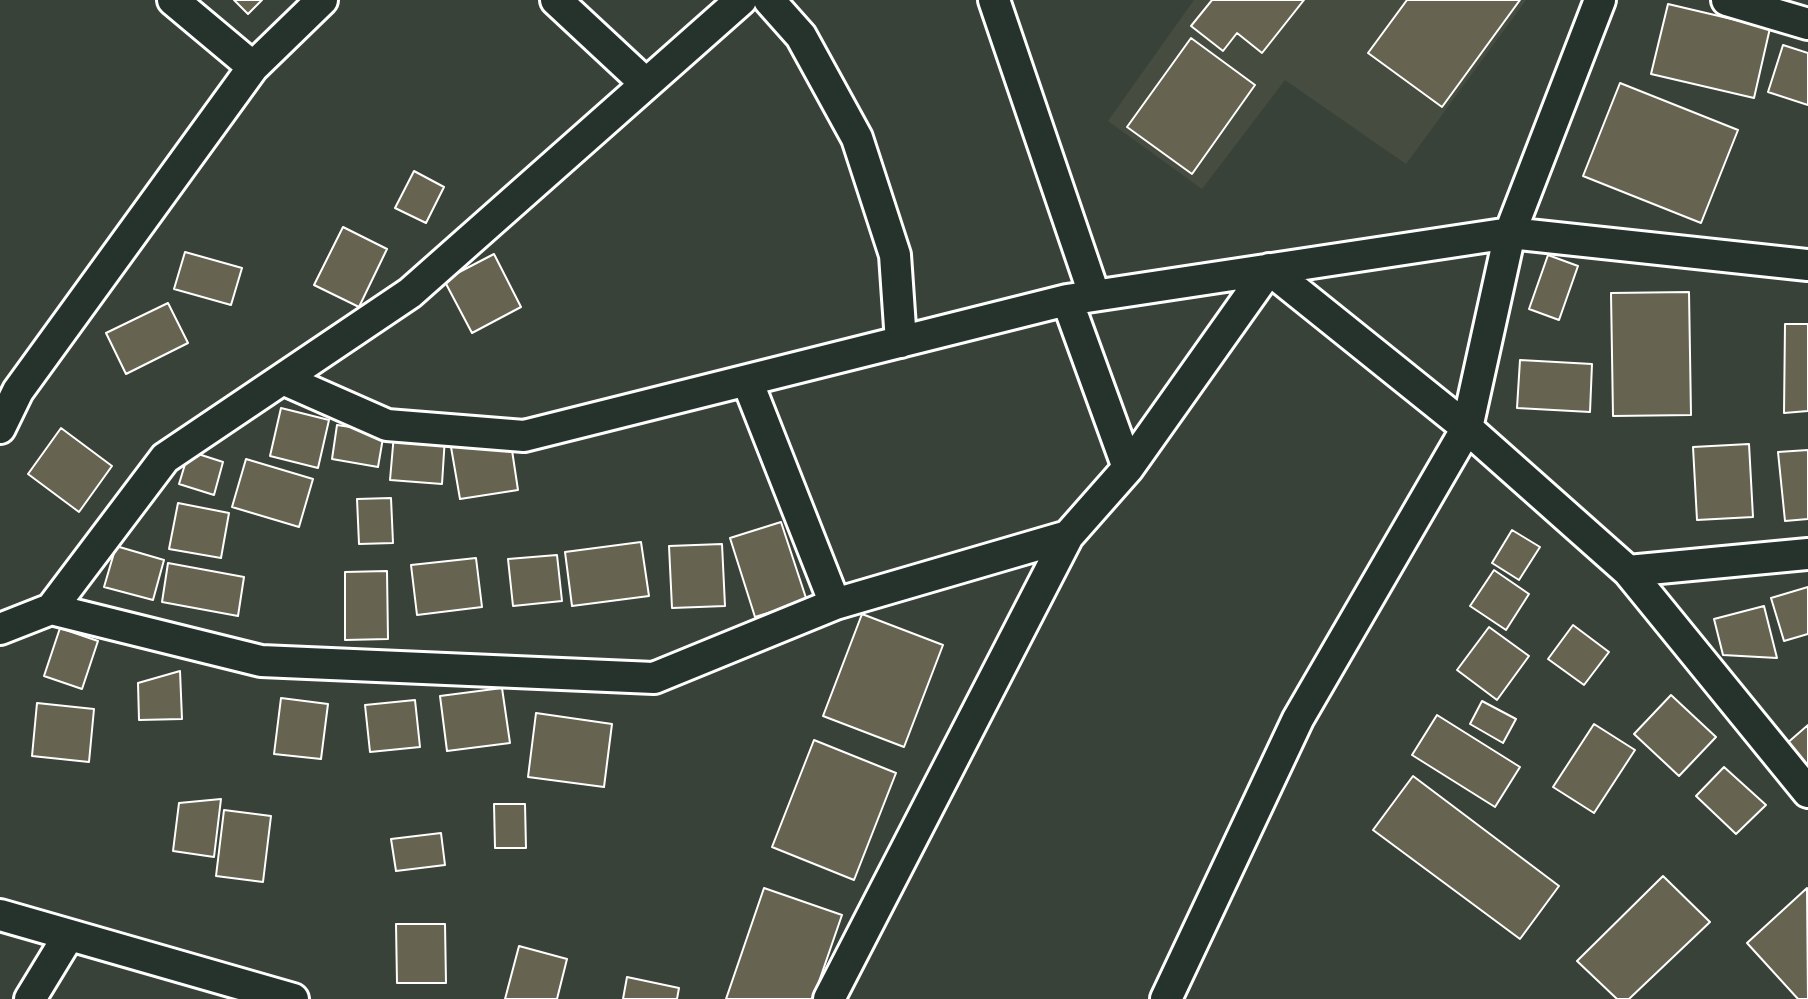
<!DOCTYPE html>
<html>
<head>
<meta charset="utf-8">
<style>
	body { margin:0 }
	canvas { display:block; background:#394238 }
</style>
</head>
<body>
<canvas width="1808" height="999"></canvas>
<script>
const ctx = document.querySelector('canvas').getContext('2d');
ctx.lineJoin = 'round';
function paint(path, color) {
  ctx.fillStyle = color;
  ctx.fill(path, 'evenodd');
}
function stroke(path, color, width, dash) {
  ctx.strokeStyle = color;
  ctx.lineWidth = width;
  ctx.lineCap = dash ? 'butt' : 'round';
  ctx.setLineDash(dash || []);
  ctx.stroke(path);
}
paint(new Path2D(`
	M1194,0H1526L1406,164L1285,80L1202,189L1108,121Z`), '#464c3f');
const building = new Path2D(`
	M234,0H262L248,14Z
	M1212,0H1304L1262,53L1237,33L1223,51L1191,26Z
	M1407,0H1520L1442,107L1368,53Z
	M1668,4L1770,28L1754,98L1651,74Z
	M1191,38L1255,85L1192,174L1127,127Z
	M1783,45L1808,53V105L1768,92Z
	M1620,83L1738,130L1701,223L1583,176Z
	M414,171L444,187L426,223L395,208Z
	M343,227L387,249L359,307L314,285Z
	M185,252L242,268L231,305L174,289Z
	M494,254L521,307L472,333L444,280Z
	M1548,255L1578,266L1559,320L1529,309Z
	M1689,292L1691,415L1613,416L1611,293Z
	M168,303L188,343L126,374L106,333Z
	M1785,324H1808V411L1784,413Z
	M1520,360L1592,364L1590,412L1517,408Z
	M281,408L329,420L318,468L270,456Z
	M337,425L384,432L378,467L332,459Z
	M61,428L112,466L79,512L28,474Z
	M394,434L445,437L442,484L390,480Z
	M510,437L518,490L460,499L451,447Z
	M1749,444L1753,517L1697,520L1693,447Z
	M1808,450V519L1785,521L1778,452Z
	M189,451L223,462L214,495L179,484Z
	M246,459L313,479L299,527L232,507Z
	M391,498L393,543L359,544L357,499Z
	M178,503L229,513L221,558L169,549Z
	M781,522L807,601L755,617L730,538Z
	M1512,530L1540,547L1519,580L1492,563Z
	M641,542L649,596L572,606L565,552Z
	M722,544L725,606L672,608L669,546Z
	M116,546L164,560L153,600L104,587Z
	M557,555L562,601L513,606L508,559Z
	M476,558L482,607L417,615L411,565Z
	M168,563L244,577L238,616L162,602Z
	M1494,570L1529,594L1506,630L1470,606Z
	M387,571L388,639L345,640V572Z
	M1808,587V634L1784,641L1771,598Z
	M1764,606L1777,658L1723,655L1714,619Z
	M862,614L943,645L904,747L823,716Z
	M1573,625L1609,652L1584,685L1548,659Z
	M1489,627L1529,656L1497,700L1457,670Z
	M60,628L98,641L82,689L44,676Z
	M180,671L182,719L139,720L138,683Z
	M502,688L510,743L447,751L440,696Z
	M1671,695L1716,737L1679,776L1634,734Z
	M281,698L328,704L321,759L274,754Z
	M415,700L420,747L370,752L365,705Z
	M1482,701L1516,719L1503,743L1470,724Z
	M37,703L94,709L89,762L32,756Z
	M536,713L612,724L604,787L528,777Z
	M1437,715L1520,767L1495,807L1412,755Z
	M1594,724L1635,750L1594,813L1553,787Z
	M1808,725V772L1785,745Z
	M814,740L896,773L854,880L772,847Z
	M1724,767L1766,805L1736,834L1696,796Z
	M1413,776L1559,886L1520,939L1373,830Z
	M221,799L214,857L173,851L179,803Z
	M494,804H525L526,848H495Z
	M224,810L271,816L263,882L216,876Z
	M441,833L445,865L396,871L391,839Z
	M1663,876L1710,922L1629,999H1617L1577,961Z
	M764,888L842,915L813,999H726Z
	M1807,888L1808,999H1798L1747,943Z
	M396,924H445L446,983H397Z
	M519,946L567,959L557,999H505Z
	M627,977L679,988L677,999H623Z`);
paint(building, '#666450');
stroke(building, '#fff', 2);
const minor = new Path2D(`
	M173,0L253,67
	M556,0L644,82
	M769,0L801,36L857,138L895,255L901,342
	M994,0L1094,294
	M1727,0L1808,24
	M1067,300L1128,468
	M285,380L387,425L524,436L1067,300L1510,233L1808,265
	M748,383L835,604
	M0,428L18,391L253,67L322,0
	M1628,571L1808,554
	M51,609L261,661L654,678L835,604L1068,536
	M0,629L51,609L165,458L410,293L741,0
	M0,915L293,999
	M30,999L69,935
	M829,999L1068,536L1128,468L1269,269L1467,428L1628,571L1808,792
	M1166,999L1298,719L1467,428L1510,233L1600,0`);
stroke(minor, '#fff', 36);
stroke(minor, '#26332d', 30);
</script>
</body>
</html>
